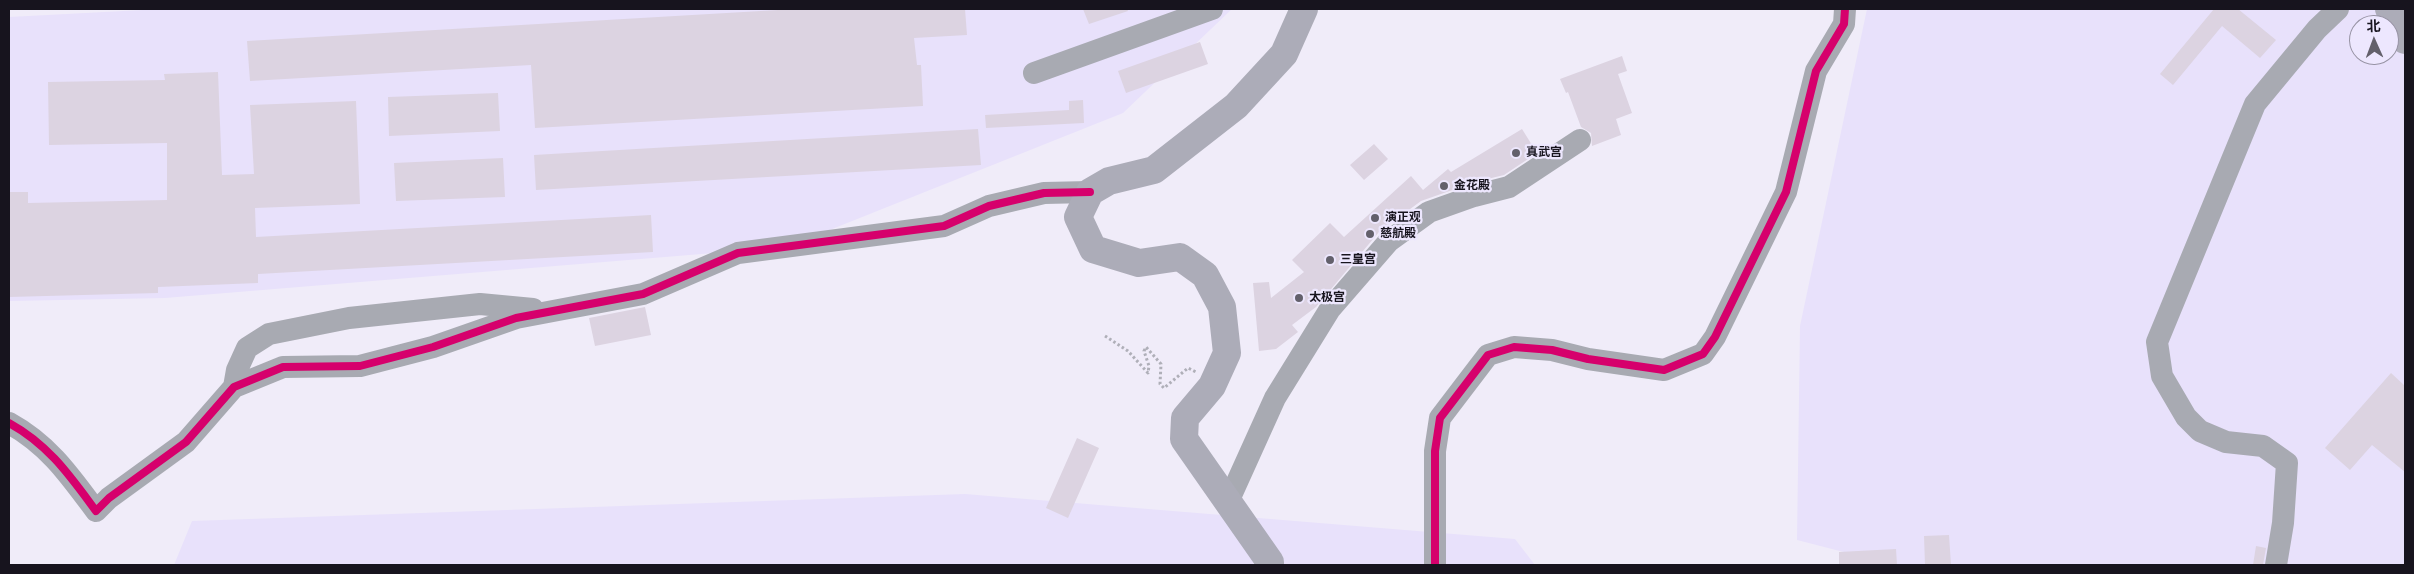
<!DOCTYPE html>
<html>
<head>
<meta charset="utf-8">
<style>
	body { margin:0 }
	#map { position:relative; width:2414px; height:574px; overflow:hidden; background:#f0ecf9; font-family:"Source Serif 4","Noto Sans SC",serif }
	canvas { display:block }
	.frame { position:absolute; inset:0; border:10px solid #17141e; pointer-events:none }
	.north { position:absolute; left:2349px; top:15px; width:50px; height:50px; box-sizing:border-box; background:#ede7fe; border:1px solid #9793a4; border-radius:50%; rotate:358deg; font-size:14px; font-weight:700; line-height:20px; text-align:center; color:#17141e }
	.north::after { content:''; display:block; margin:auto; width:18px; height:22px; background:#63606b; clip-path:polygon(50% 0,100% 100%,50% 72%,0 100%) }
</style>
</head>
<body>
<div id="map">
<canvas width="2414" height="574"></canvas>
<div class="frame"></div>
<div class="north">北</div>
</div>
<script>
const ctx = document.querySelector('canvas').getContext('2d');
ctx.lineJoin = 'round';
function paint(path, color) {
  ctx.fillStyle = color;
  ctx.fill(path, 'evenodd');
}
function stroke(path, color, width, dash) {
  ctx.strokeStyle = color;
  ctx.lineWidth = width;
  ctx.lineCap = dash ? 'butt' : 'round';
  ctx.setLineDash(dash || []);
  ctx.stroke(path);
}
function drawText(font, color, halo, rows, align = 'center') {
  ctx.font = font + ' "Source Serif 4","Noto Sans SC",serif';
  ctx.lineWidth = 4.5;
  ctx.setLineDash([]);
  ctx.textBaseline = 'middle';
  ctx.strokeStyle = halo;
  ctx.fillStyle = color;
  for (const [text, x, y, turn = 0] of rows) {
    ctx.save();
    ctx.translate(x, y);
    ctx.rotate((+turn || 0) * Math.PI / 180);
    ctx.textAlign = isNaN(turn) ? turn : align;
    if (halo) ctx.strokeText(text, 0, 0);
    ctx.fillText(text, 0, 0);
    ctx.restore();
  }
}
paint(new Path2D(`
	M162,9H1232L1123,113L787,247L165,298L9,301V17Z
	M1867,9H2389L2405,42V565H1894L1797,540L1800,326ZM2359,25H2389V55H2359Z
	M965,494L1515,539L1535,565H174L192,521Z`), '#e8e1fb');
paint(new Path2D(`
	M795,9H965L967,35L914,38L917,65H921L923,106L535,128L531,65L250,81L247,41Z
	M1083,9H1127L1128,11L1089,24Z
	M2214,9H2238L2276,40L2260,58L2222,26L2173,85L2160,74Z
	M1200,42L1208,64L1126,93L1118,71Z
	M1622,56L1627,71L1618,74L1632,113L1616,119L1621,135L1592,146L1591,133L1581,127L1568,92L1566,93L1560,79Z
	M218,72L222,175L254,174L250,105L356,101L360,204L255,208L256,237L651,215L653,252L258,274V283L158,287V293L9,297V192H28V203L167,200V143L49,145L48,82L165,80L164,74Z
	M498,93L500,131L389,136L388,97Z
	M1083,100L1084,123L986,128L985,115L1069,110V101Z
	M978,129L981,165L536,190L534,155Z
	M1522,129L1537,153L1504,175L1471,183L1468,179L1458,188L1421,201L1379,232L1316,307L1292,325L1298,332L1276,349L1259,351L1253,283L1269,282L1271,298L1304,272L1292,260L1330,223L1344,237L1411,176L1423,190L1448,169L1451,172Z
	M1374,144L1388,159L1364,180L1350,165Z
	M503,158L505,197L396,201L394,163Z
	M645,307L651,335L595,346L589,318Z
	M2391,373L2405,386V472L2372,445L2350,470L2325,448Z
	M1077,438L1099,448L1068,518L1046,508Z
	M1949,535L1951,565H1925L1924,536Z
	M2256,546L2266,548L2263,565H2253Z
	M1896,549L1897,565H1839V552Z`), '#dcd3e1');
stroke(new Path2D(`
	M1105,336L1128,351L1148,373L1149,366L1144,351L1146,347L1161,364L1160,384L1164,388L1188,368L1196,372`), '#afafb8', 3, [2.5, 2.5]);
stroke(new Path2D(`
	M1034,73L1212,9
	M234,387L237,370L247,348L269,334L349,318L480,304L533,309
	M9,423C49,445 70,476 96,511L109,498L186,442L234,387L283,367L360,366L433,347L516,318L643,294L738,253L944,226L989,206L1044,193L1090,192
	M1228,502L1275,398L1330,309L1389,241L1429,212L1474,196L1509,187L1580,140
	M1435,565V451L1440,418L1488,355L1514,347L1552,350L1588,359L1664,370L1703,354L1715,337L1786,192L1816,71L1844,24L1845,9
	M2276,565L2283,523L2287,463L2263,446L2226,442L2200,431L2186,417L2162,376L2157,342L2255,104L2317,29L2338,9`), '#a8aab2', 22);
stroke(new Path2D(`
	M2389,9L2405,40
	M1270,565V562L1184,439L1185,418L1212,386L1227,353L1222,307L1205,275L1180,257L1139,263L1093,249L1078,217L1090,192L1109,181L1154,170L1236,106L1284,54L1304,9`), '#acacb8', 28);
stroke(new Path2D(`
	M9,423C49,445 70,476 96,511L109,498L186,442L234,387L283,367L360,366L433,347L516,318L643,294L738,253L944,226L989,206L1044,193L1090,192
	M1435,565V451L1440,418L1488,355L1514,347L1552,350L1588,359L1664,370L1703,354L1715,337L1786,192L1816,71L1844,24L1845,9`), '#d6006c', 8);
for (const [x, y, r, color] of [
	[1516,153,5,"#63606b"],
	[1444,186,5,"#63606b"],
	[1375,218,5,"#63606b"],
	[1370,234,5,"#63606b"],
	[1330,260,5,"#63606b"],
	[1299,298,5,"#63606b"]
]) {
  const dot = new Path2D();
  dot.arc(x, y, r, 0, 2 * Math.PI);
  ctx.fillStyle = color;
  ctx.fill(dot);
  stroke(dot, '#ede7fe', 2);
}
drawText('bold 12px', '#17141e', '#ede7fe', [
	["真武宫",1526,153],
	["金花殿",1454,186],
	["演正观",1385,218],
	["慈航殿",1380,234],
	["三皇宫",1340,260],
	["太极宫",1309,298]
], 'left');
</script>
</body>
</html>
